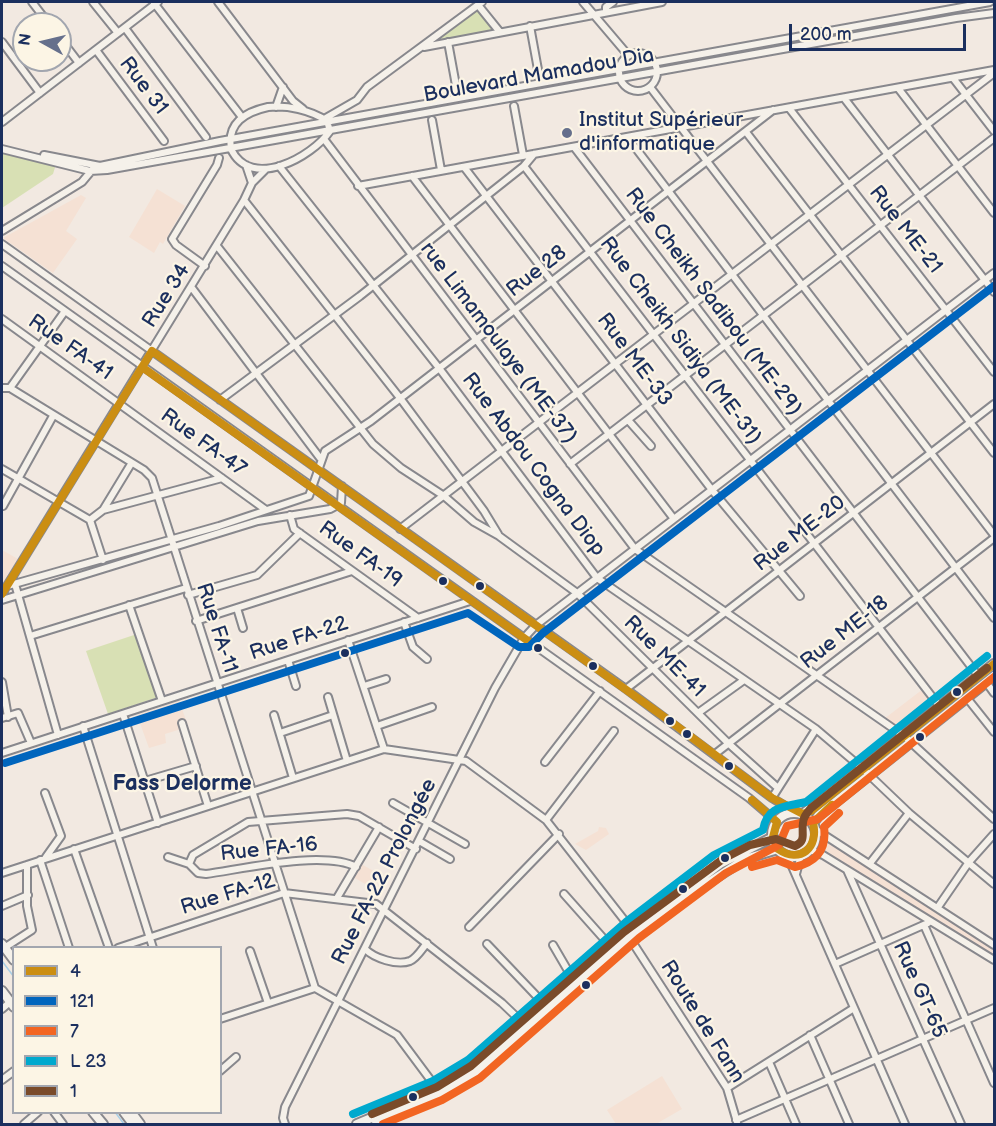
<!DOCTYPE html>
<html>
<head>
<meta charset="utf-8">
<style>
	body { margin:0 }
	#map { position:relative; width:996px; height:1126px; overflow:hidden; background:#f2e9e1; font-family:"Balsamiq Sans",sans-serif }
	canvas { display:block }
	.frame { position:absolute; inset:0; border:3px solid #1b2f5e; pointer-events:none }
	.legend { position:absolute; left:12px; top:946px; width:210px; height:168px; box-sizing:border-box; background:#fcf5e5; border:2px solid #a2a6af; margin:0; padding:8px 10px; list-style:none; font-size:18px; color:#1b2f5e }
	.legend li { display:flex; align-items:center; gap:12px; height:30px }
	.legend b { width:30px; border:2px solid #a2a6af }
	.north { position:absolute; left:12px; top:12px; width:60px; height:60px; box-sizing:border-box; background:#fcf5e5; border:2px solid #a2a6af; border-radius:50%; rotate:278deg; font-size:16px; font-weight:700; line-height:24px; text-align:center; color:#1b2f5e }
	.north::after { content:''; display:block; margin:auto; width:21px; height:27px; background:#66708c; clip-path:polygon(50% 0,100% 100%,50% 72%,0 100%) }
	.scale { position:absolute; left:789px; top:24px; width:177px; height:27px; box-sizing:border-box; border:3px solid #1b2f5e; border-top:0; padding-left:8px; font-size:18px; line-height:21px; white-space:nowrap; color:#1b2f5e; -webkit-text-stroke:4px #fcf5e5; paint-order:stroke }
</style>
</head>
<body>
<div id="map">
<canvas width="996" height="1126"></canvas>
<div class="frame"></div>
<ul class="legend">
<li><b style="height:8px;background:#cb8e13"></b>4</li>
<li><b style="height:8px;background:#0065bd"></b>121</li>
<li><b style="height:8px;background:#f26522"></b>7</li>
<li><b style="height:8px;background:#00a9ce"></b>L 23</li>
<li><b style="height:8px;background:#7a4b2a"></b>1</li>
</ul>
<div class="north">N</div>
<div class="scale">200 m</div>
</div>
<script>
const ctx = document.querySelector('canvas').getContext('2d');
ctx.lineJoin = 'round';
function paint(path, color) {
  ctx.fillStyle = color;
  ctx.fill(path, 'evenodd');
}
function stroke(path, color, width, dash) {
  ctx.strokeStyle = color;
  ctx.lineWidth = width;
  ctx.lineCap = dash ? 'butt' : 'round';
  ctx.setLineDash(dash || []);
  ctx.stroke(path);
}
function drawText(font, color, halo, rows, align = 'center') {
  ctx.font = font + ' "Balsamiq Sans",sans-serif';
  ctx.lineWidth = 4.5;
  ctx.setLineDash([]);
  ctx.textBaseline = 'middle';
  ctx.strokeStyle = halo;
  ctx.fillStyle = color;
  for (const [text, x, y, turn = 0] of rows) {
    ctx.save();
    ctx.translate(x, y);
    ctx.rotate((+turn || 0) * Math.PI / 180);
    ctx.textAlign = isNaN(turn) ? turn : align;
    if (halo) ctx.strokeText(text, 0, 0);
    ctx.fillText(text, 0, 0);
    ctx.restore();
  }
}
paint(new Path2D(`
	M157,189L185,206L163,244L160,242L154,253L129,237Z
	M81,195L86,198L66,231L77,239L53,273L3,238Z
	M2,550L18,559L2,586Z
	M923,689L937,707L904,734L884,719Z
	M179,701L186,720L180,723L181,729L165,734L166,743L149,748L137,715Z
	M599,827L606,828L609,834L586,850L575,844L598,831Z
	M822,836L994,949V960L815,848Z
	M361,864L379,874L373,884L369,882L367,885L353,877Z
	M662,1076L682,1109L656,1124H616L607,1110Z`), '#f5e1d4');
paint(new Path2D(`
	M476,9L493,30L435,42Z
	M2,153L56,164L53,174L2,208Z
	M137,634L158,697L108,714L86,651Z`), '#d8e0b4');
stroke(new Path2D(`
	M2,961L14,977
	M115,1112L124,1124`), '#a8cee5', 1.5);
const minor = new Path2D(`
	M32,2L49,24
	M93,2L118,33
	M218,2L293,101L303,109
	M583,2L628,55
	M154,3L241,116
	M478,5L499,31
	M606,12V7L613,2
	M530,26L539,75
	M125,28L206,137
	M60,38L79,63
	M2,42L40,93
	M448,42L457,91
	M424,47L662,2
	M96,50L164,141
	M619 72a19 19 0 1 1 38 0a19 19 0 1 1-38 0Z
	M953,78L994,131
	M650,87L994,535
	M898,88L994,213
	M844,98L994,292
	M514,106L523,155
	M268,107C288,105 310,110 327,121L330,131C312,157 251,191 231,149C227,123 245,112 268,107Z
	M276,107L283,87
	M789,108L994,372
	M324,119L357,100L367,87L482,2
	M432,120L441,170
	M2,122L158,2
	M746,132L994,453
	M628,138L994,618
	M324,139L635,549L904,736L994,819
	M574,147L979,677
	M2,149L90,171L107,170L956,18L994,13
	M44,155L100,166L220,141L990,2
	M279,166L439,368L597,578L816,729L863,769L909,813L994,884
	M524,166L940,707
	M464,167L712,490L800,596
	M412,176L674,519
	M252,183L266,169
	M358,186L994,70
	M244,200L400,398L484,511L498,534
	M2,231L82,182L92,170
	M2,244L626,689L772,798L797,813
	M217,246L373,444L401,468L444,496L474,522L499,536L577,593L728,743L778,788
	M2,266L749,798L777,822
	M205,266L176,245L172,239L217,165L219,158
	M192,288L320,458
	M2,319L266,510
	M2,388H10L144,470L152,478L315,988
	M10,388L65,311
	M220,400L360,296L524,166L534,154
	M628,420L651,446
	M570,464L994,138
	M2,469L90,520L103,560
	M3,506L53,416
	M103,510L131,464
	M290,515L294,529L418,618
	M90,520L103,510L222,478
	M400,529L994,73
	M15,584L58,735
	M7,586L219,526L309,496L325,451L371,421L773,110
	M2,594L244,200L252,183L246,165
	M188,595L257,575L300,533
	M2,600L258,521L330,509L341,503L342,486
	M129,605L162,701
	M237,608L243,628
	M196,621L352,571
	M404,622L413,647L427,659
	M30,636L186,588
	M348,640L384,749
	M288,660L296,686
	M2,682L8,717
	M986,682L994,693
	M364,686L386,679
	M626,689L994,404
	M328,697L347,761
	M967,698L994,732
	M698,713L744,680
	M123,714L158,823
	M274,715L293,778
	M2,718L18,713L31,743
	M182,723L208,806
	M83,726L153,948
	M377,726L432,707
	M280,733L333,715
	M2,753L470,601
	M715,754L994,538
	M545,762L600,691
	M145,781L196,766
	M45,793L61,836L46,857
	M772,798L816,729
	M393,803L465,844
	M546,820L614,731
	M815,829L994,945
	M419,841L450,859
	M74,849L109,948
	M810,850L823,855L994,960
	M787,855L905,1124
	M168,857L189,864
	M40,860L69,948
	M871,862L909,813
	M189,864L193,855L248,822L347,814L359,816L416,849
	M189,864L198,873L206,874C243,869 324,850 356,867
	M847,870L961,1124
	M2,873L384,749L391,750L466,761L546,820L632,930
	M796,874L801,855
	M564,894L612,948
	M337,898L379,827
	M2,906L28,895
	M938,907L969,862L994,834
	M924,925L994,1083
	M469,927L559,834
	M631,940L727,1088L737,1122
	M487,944L546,1006
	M553,945L574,981
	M4,948L32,930L27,906V865
	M118,948L284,893L376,904L502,1003L525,1025
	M365,949C374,958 397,966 410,961C417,958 422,949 427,943
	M250,951L268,1003
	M835,964L928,923
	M315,988L397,1035L438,1090
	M2,1009L10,1002
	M220,1019L315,988
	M810,1035L849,1124
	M769,1062L796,1124
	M220,1071L236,1057
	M2,1080L14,1071
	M727,1088L854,1008
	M54,1112L63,1124
	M736,1120L994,1008
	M24,1124L38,1112
	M285,1124L283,1118L285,1107L495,688L524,638L536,625L994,273`);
const major = new Path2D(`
	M772 835a22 22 0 1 1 44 0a22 22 0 1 1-44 0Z
	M803,814L994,664
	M813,823L818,816L994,676
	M2,944L14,960
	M2,991L14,1007
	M93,1112L103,1124
	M124,1112L133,1124
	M131,1112L140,1124
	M357,1124L438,1090L474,1069L632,930L720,864L773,837
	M376,1124L442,1096L477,1075L631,940L692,893L745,859L778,849`);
stroke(minor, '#88888d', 10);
stroke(major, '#88888d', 12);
stroke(minor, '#f5f1ea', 6);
stroke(major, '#f5f1ea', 8);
stroke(new Path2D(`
	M142,367L538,648
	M2,594L152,351L674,724L772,798L803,814L811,811L994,664
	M752,800L777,822L773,837L778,849C800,864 819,848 813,823L832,805`), '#cb8e13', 8);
stroke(new Path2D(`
	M5,763L468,613L519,647H529L543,633L994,286`), '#0065bd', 8);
stroke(new Path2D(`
	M752,867L777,860L795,867C816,862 827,850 824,827L839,813
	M383,1124L442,1100L480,1078L639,938L726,873L779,845L787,826L818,819L994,677`), '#f26522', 8);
stroke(new Path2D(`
	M353,1114L433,1081L468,1060L626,922L714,855L763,830C767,805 786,807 806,802L987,656`), '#00a9ce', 8);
stroke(new Path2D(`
	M372,1114L437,1087L471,1066L624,932L723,859L750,845L776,839L795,846C807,841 801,833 803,823C803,817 807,813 811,808L987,668`), '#7a4b2a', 8);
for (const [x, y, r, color] of [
	[567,133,6,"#66708c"],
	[443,581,5,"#1b2f5e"],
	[480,586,5,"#1b2f5e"],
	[538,648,5,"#1b2f5e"],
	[345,653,5,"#1b2f5e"],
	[593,666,5,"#1b2f5e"],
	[957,692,5,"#1b2f5e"],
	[670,721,5,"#1b2f5e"],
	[687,734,5,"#1b2f5e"],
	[920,737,5,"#1b2f5e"],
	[729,766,5,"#1b2f5e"],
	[725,858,5,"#1b2f5e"],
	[683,889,5,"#1b2f5e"],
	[586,985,5,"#1b2f5e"],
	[413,1097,5,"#1b2f5e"]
]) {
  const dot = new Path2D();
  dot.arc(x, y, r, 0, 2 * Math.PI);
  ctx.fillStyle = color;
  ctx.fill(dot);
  stroke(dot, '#fcf5e5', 2);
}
drawText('21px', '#1b2f5e', '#fcf5e5', [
	["Boulevard Mamadou Dia",539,76,-10],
	["Rue 31",143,86,53],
	["Rue ME-21",905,230,52],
	["Rue 28",537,272,-38],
	["Rue 34",167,296,-58],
	["Rue Cheikh Sadibou (ME-29)",713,302,53],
	["Rue Cheikh Sidiya (ME-31)",680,341,53],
	["rue Limamoulaye (ME-37)",498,343,53],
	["Rue FA-41",70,348,35],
	["Rue ME-33",634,360,53],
	["Rue FA-47",203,443,36],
	["Rue Abdou Cogna Diop",533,465,53],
	["Rue ME-20",800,534,-38],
	["Rue FA-19",360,555,36],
	["Rue FA-11",216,628,72],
	["Rue ME-18",845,633,-38],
	["Rue FA-22",299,639,-18],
	["Rue ME-41",664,657,45],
	["Rue FA-16",269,850,-6],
	["Rue FA-22 Prolongée",385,872,-63],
	["Rue FA-12",228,895,-17],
	["Rue GT-65",919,990,66],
	["Route de Fann",702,1022,58]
]);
drawText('21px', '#1b2f5e', '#fcf5e5', [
	["Institut Supérieur",579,121],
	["d'informatique",579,145]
], 'left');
drawText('bold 22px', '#1b2f5e', '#fcf5e5', [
	["Fass Delorme",182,784]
]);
</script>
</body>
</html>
